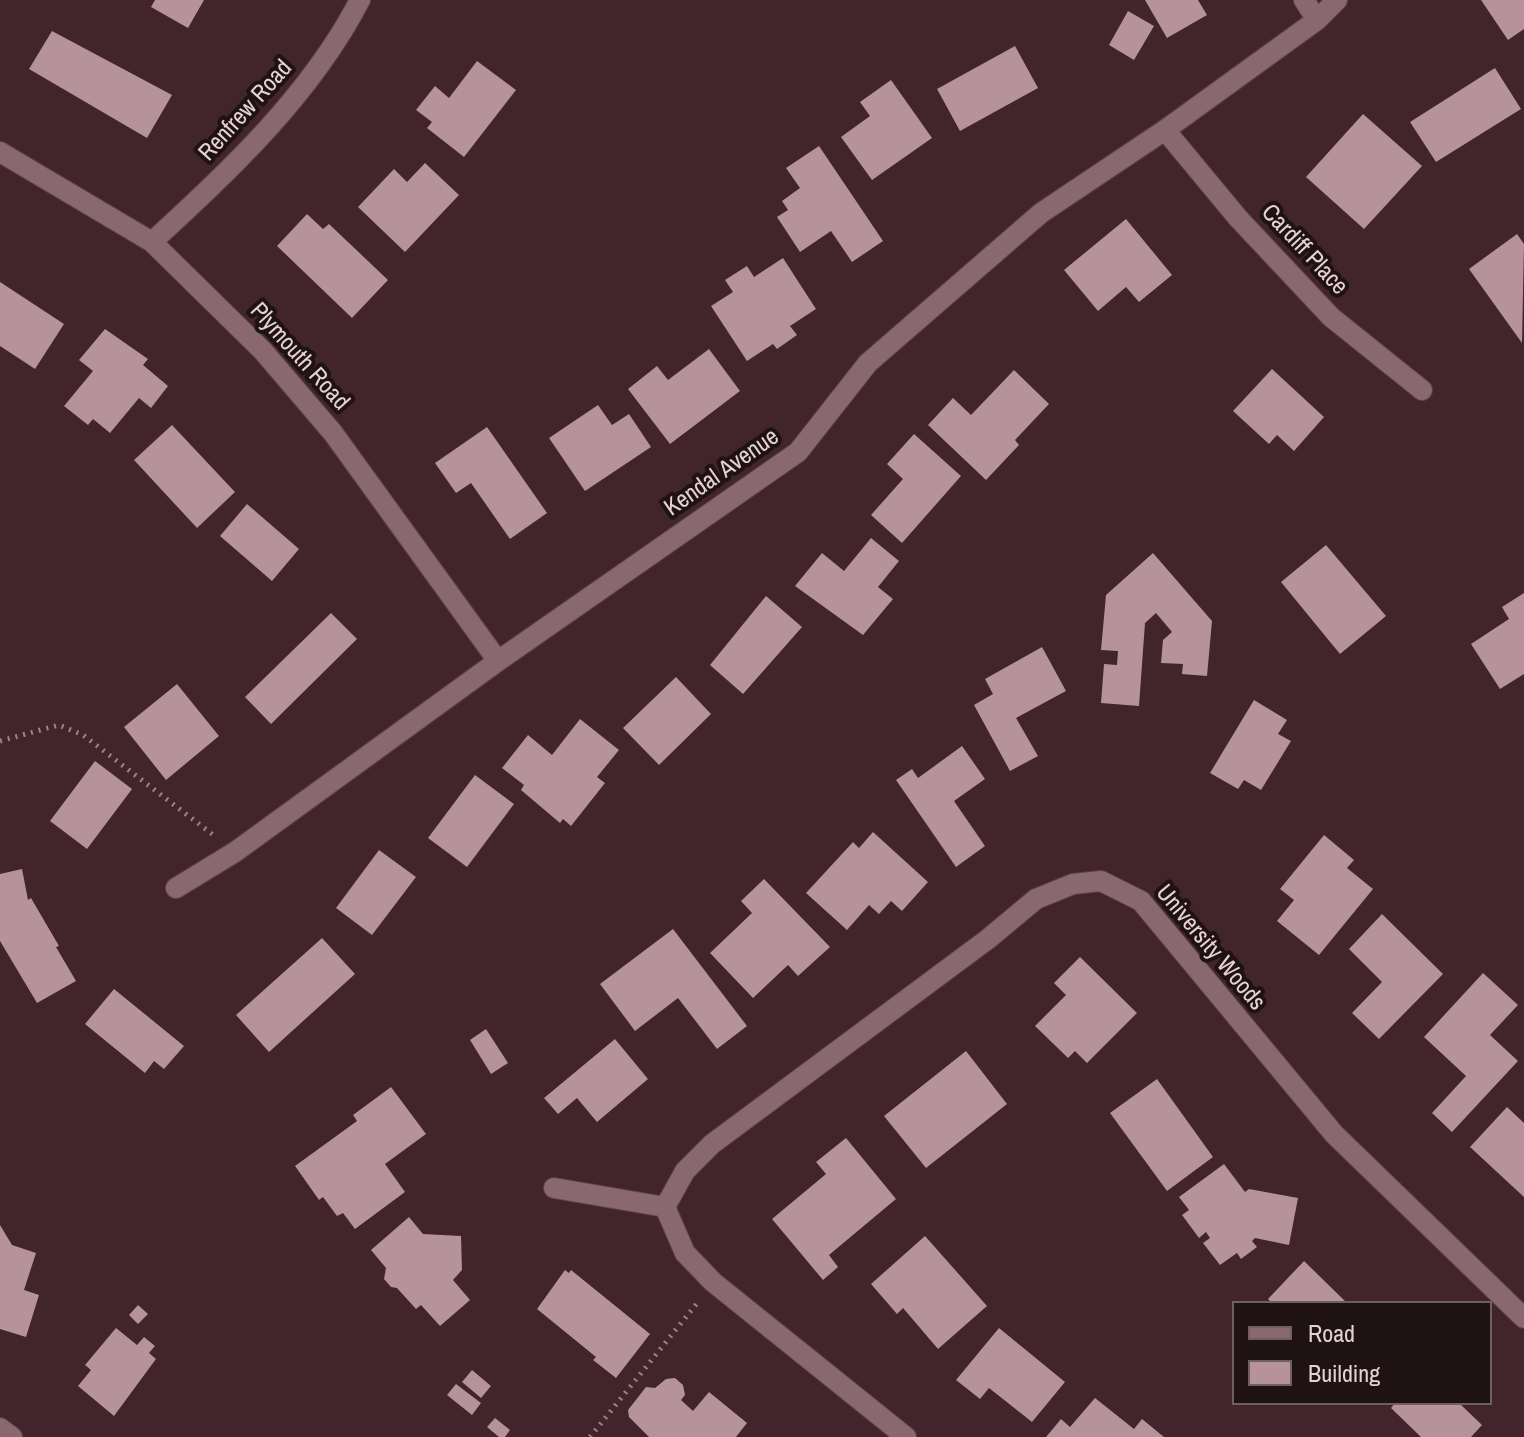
<!DOCTYPE html>
<html>
<head>
<meta charset="utf-8">
<style>
	body { margin:0 }
	#map { position:relative; width:1524px; height:1437px; overflow:hidden; background:#41242c; font-family:"Archivo Narrow",sans-serif }
	canvas { display:block }
	.legend { position:absolute; left:1232px; top:1301px; width:260px; height:104px; box-sizing:border-box; background:#1f1215; border:2px solid #6f5f62; margin:0; padding:10px 14px; list-style:none; font-size:24px; color:#e6d2d6 }
	.legend li { display:flex; align-items:center; gap:16px; height:40px }
	.legend b { width:40px; border:2px solid #6f5f62 }
</style>
</head>
<body>
<div id="map">
<canvas width="1524" height="1437"></canvas>
<ul class="legend">
<li><b style="height:10px;background:#8a6870"></b>Road</li>
<li><b style="height:22px;background:#b6929b"></b>Building</li>
</ul>
</div>
<script>
const ctx = document.querySelector('canvas').getContext('2d');
ctx.lineJoin = 'round';
function paint(path, color) {
  ctx.fillStyle = color;
  ctx.fill(path, 'evenodd');
}
function stroke(path, color, width, dash) {
  ctx.strokeStyle = color;
  ctx.lineWidth = width;
  ctx.lineCap = dash ? 'butt' : 'round';
  ctx.setLineDash(dash || []);
  ctx.stroke(path);
}
function drawText(font, color, halo, rows, align = 'center') {
  ctx.font = font + ' "Archivo Narrow",sans-serif';
  ctx.lineWidth = 8;
  ctx.setLineDash([]);
  ctx.textBaseline = 'middle';
  ctx.strokeStyle = halo;
  ctx.fillStyle = color;
  for (const [text, x, y, turn = 0] of rows) {
    ctx.save();
    ctx.translate(x, y);
    ctx.rotate((+turn || 0) * Math.PI / 180);
    ctx.textAlign = isNaN(turn) ? turn : align;
    if (halo) ctx.strokeText(text, 0, 0);
    ctx.fillText(text, 0, 0);
    ctx.restore();
  }
}
paint(new Path2D(`
	M155,0H204L188,28L151,7Z
	M1145,0H1198L1207,15L1167,38Z
	M1481,0H1524V29L1508,40Z
	M1128,11L1154,26L1134,60L1109,45Z
	M52,31L172,95L147,138L29,69Z
	M1015,46L1038,88L960,131L937,89Z
	M477,61L516,90L464,157L427,128L432,122L416,110L435,86L449,98Z
	M1495,68L1521,109L1436,162L1410,122Z
	M891,80L932,138L872,180L841,137L870,116L860,102Z
	M1363,114L1422,166L1364,229L1306,177Z
	M819,146L883,241L852,262L831,231L800,252L777,217L788,210L782,201L800,188L786,168Z
	M425,163L459,195L405,252L358,207L394,169L407,182Z
	M307,214L323,229L329,224L388,280L352,318L277,246Z
	M1126,219L1172,275L1139,302L1126,287L1098,311L1064,270Z
	M1517,234L1524,244L1522,343L1469,269Z
	M783,258L816,309L790,326L797,335L777,349L773,344L747,361L711,306L733,292L725,280L747,266L754,277Z
	M0,282L64,324L35,369L0,346Z
	M105,329L148,359L143,365L168,386L151,408L139,398L110,433L93,419L88,425L64,406L93,371L79,360Z
	M709,349L740,391L670,444L628,389L657,366L668,380Z
	M1272,369L1324,417L1294,451L1277,435L1269,444L1233,411Z
	M1014,370L1049,404L1015,440L1019,445L986,480L928,425L953,398L971,415Z
	M598,405L612,425L629,414L651,447L585,491L549,438Z
	M172,425L235,492L197,528L134,460Z
	M487,427L547,513L510,539L471,483L456,493L435,463Z
	M914,434L961,476L902,543L871,515L903,479L887,464Z
	M247,504L299,549L272,581L220,536Z
	M871,538L899,561L878,587L893,599L863,635L795,586L822,553L844,571Z
	M1326,545L1386,616L1340,654L1281,582Z
	M1153,553L1212,621L1207,676L1182,674L1183,664L1161,663L1163,640L1172,632L1156,613L1145,623L1139,706L1101,703L1104,664L1117,665L1118,651L1101,650L1106,595Z
	M1524,593V674L1500,689L1471,644L1509,619L1502,607Z
	M766,596L802,627L743,694L710,665Z
	M331,613L357,639L271,724L245,697Z
	M1042,647L1066,691L1016,718L1038,756L1010,771L974,705L993,694L985,679Z
	M676,677L711,714L659,765L623,728Z
	M177,684L219,736L166,780L124,727Z
	M1254,700L1287,720L1278,734L1291,741L1261,790L1244,780L1238,789L1210,773Z
	M580,719L619,750L597,777L605,783L571,826L563,819L560,823L521,790L524,785L502,768L528,735L552,755Z
	M962,746L985,779L954,801L985,846L956,867L896,780L912,769L918,778Z
	M95,761L132,789L87,849L50,821Z
	M475,775L514,804L467,867L428,838Z
	M873,832L928,882L902,911L891,901L879,914L869,905L847,930L806,893L853,842L859,848Z
	M1324,835L1354,860L1347,868L1373,889L1319,955L1277,921L1294,900L1280,889Z
	M379,850L416,877L372,935L336,908Z
	M22,869L28,900L31,898L59,946L56,947L76,981L37,1003L0,941V874Z
	M764,879L830,947L798,976L788,965L753,998L710,953L752,913L741,901Z
	M1382,914L1443,974L1379,1039L1352,1013L1382,982L1349,949Z
	M673,929L747,1026L717,1049L678,998L635,1031L600,984Z
	M322,938L355,974L269,1052L236,1015Z
	M1080,957L1137,1013L1087,1063L1075,1051L1068,1058L1035,1026L1066,995L1054,983Z
	M1483,973L1518,1005L1490,1035L1518,1061L1452,1132L1432,1113L1466,1076L1424,1037Z
	M114,989L184,1046L164,1069L154,1061L145,1073L85,1024Z
	M486,1029L508,1063L491,1074L470,1040Z
	M615,1039L648,1079L597,1122L577,1098L558,1114L544,1098Z
	M966,1051L1007,1104L926,1168L884,1116Z
	M1157,1079L1213,1157L1167,1191L1110,1113Z
	M391,1087L426,1134L385,1164L405,1192L355,1229L343,1213L337,1216L323,1197L319,1200L295,1166L357,1121L353,1115Z
	M1507,1107L1524,1123V1197L1470,1147Z
	M846,1138L896,1199L829,1255L838,1267L823,1280L772,1219L826,1174L816,1162Z
	M1224,1164L1245,1192L1249,1189L1298,1198L1289,1245L1255,1238L1252,1241L1257,1247L1241,1259L1237,1253L1220,1265L1203,1243L1210,1238L1206,1232L1199,1238L1182,1215L1189,1210L1179,1197Z
	M409,1217L423,1234L461,1236L462,1270L453,1280L470,1300L440,1326L421,1305L416,1309L397,1288L391,1287L384,1279L386,1268L371,1250Z
	M0,1225L12,1245L36,1253L24,1290L39,1295L26,1337L0,1329Z
	M925,1236L987,1306L938,1349L903,1308L897,1314L871,1284Z
	M1304,1261L1347,1303H1272L1268,1299Z
	M565,1270L569,1273L571,1270L650,1334L616,1378L593,1360L596,1357L537,1309Z
	M138,1305L148,1314L138,1324L129,1315Z
	M116,1328L137,1345L144,1337L155,1346L149,1353L156,1359L114,1416L78,1386L91,1370L85,1365Z
	M999,1328L1065,1382L1032,1422L989,1388L980,1399L956,1380Z
	M472,1370L491,1386L481,1398L462,1382Z
	M675,1378L683,1385L685,1395L681,1400L693,1411L709,1392L747,1423L736,1437H649L629,1417L628,1410L646,1387L655,1388L666,1379Z
	M456,1384L481,1403L472,1415L447,1395Z
	M1095,1398L1134,1429L1142,1419L1164,1437H1046L1061,1419L1070,1427Z
	M1395,1403H1459L1482,1425L1471,1437H1421L1391,1408Z
	M495,1418L510,1430L505,1437H499L487,1427Z`), '#b6929b');
const minor = new Path2D(`
	M1304,0L1317,20
	M1165,130L1238,218L1331,317L1422,390
	M0,152L152,242L263,351L333,433L498,661
	M152,242C231,169 310,96 360,0
	M176,888L235,852L498,661L798,452L868,363L1041,213L1165,130L1317,20L1337,0
	M554,1188L665,1207
	M0,1428L12,1437
	M906,1437L713,1282L685,1253L665,1207L685,1171L712,1144L988,939L1036,899L1073,884L1101,881L1141,901L1334,1134L1524,1318`);
stroke(minor, '#5c434a', 22);
stroke(new Path2D(`
	M0,741L59,725L83,735L216,837
	M590,1437L698,1302`), '#9b8389', 5, [2, 6]);
stroke(minor, '#8a6870', 20);
drawText('24px', '#e6d2d6', '#1f1215', [
	["Renfrew Road",246,111,-48],
	["Cardiff Place",1304,250,47],
	["Plymouth Road",299,357,48],
	["Kendal Avenue",722,473,-35],
	["University Woods",1210,948,50]
]);
</script>
</body>
</html>
